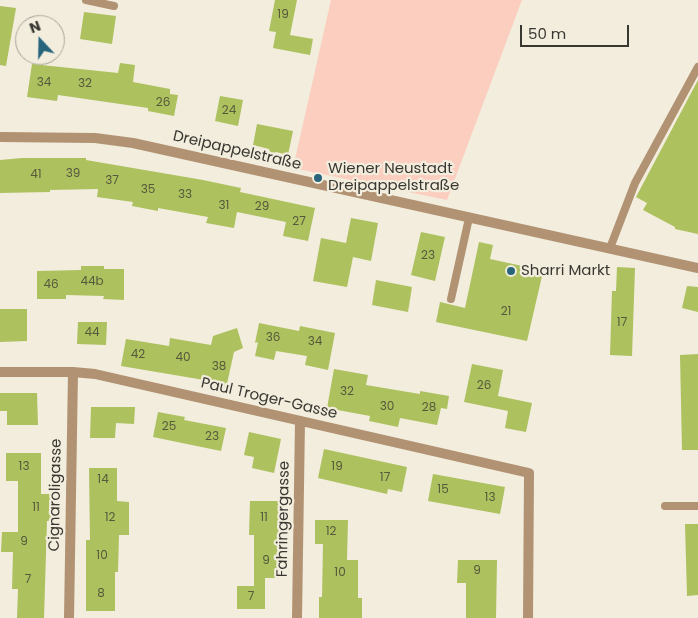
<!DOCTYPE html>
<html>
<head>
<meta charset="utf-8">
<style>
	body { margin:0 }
	#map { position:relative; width:698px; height:618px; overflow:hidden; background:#f2eddd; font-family:Poppins,sans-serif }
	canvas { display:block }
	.north { position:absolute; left:15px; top:15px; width:50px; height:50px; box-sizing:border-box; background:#f2eddd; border:1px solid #a8a498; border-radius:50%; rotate:339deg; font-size:14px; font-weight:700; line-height:20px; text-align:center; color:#393731 }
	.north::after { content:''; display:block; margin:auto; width:18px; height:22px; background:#28657c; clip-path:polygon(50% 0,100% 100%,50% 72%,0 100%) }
	.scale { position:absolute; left:520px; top:25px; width:109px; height:22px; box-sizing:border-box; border:2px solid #393731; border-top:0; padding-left:6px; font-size:15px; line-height:18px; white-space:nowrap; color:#393731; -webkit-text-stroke:4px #f2eddd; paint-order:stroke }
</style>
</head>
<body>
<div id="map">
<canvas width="698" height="618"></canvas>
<div class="north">N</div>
<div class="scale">50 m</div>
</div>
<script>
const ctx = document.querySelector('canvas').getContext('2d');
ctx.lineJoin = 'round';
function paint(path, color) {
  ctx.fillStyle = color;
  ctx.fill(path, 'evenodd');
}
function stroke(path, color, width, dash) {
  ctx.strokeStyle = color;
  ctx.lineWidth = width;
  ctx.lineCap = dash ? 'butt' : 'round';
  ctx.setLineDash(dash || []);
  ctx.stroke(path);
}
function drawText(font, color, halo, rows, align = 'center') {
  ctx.font = font + ' Poppins,sans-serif';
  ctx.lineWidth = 4.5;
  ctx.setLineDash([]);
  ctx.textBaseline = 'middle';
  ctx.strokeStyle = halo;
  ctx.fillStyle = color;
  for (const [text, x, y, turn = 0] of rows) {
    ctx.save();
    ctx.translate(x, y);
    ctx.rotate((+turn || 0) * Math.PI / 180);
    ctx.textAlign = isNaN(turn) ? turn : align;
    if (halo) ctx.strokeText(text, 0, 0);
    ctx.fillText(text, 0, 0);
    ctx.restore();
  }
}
paint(new Path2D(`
	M331,0H522L447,200L293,168Z`), '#fbcebf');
paint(new Path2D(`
	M275,0H297L290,35L313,39L310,55L273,48L276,32L269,31Z
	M0,6L16,8L6,66L0,65Z
	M84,12L116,16L112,44L80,39Z
	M120,63L135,65L133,82L170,89V94L178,95L174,116L148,111V108L58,95L57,101L27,97L32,64L118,73Z
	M698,80V234L675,229V227L643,210L647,203L636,197Z
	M220,96L243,100L238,126L215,121Z
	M257,124L293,131L288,155L276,152L271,154L269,149L253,145Z
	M22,158H86V160L203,180L241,188L240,192L315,208L308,241L283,236L286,222L237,212L234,228L206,223L208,217L158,208V211L132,206L133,202L97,197L98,189L50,190V192L0,193V160Z
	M351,218L378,223L371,261L353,257L347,287L313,281L321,238L346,243Z
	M421,232L445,237L435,281L411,275Z
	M479,242L493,245L490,259L527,267L526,273L542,276L527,341L436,322L440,302L465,308Z
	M81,266H104V269H124V300L103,299L104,296L66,295V299H37V271L81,270Z
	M617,267L635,268L632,356L610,355L612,291H616Z
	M376,280L412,287L408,312L372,305Z
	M687,286L698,287V312L682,308Z
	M0,309H27V341L0,342Z
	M78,322H107L106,345L77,344Z
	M259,323L299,331L300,326L335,333L328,370L305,365L307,356L276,351L274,360L255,356L258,342L255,343Z
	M237,328L243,348L234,352L226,388L204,383V380L121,366L126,339L169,346L170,338L211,345L213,336Z
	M698,354V450H682L680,355Z
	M472,364L503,370L498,396L532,403L526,432L505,428L508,411L464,402Z
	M334,369L368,375L366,385L420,394V391L449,396L447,409L441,408L437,425L400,418L398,427L369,421L370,416L327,408Z
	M0,393H37L38,425H7V411H0Z
	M91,407H135L134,424L116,423L115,438H90Z
	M158,412L185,417L184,420L226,428L221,451L153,437Z
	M249,432L281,439L274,473L252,468L254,457L244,455Z
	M324,449L407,467L402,492L388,489L387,494L318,478Z
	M6,453H41V494H53V521H47L44,618H17L18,589H12L13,552H1L2,532H18V481H6Z
	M89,468H117V501L129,502V535H119L118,572H115V611H86V540H90Z
	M433,474L505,487L500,514L428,501Z
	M250,501H279L278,578H265V609H237V586H254V535H249Z
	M315,520H348L347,560H358V598H362V618H319V597H322L323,544H315Z
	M685,524H698V595L687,596Z
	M458,560H497L496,618H466V583H457Z`), '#adc15f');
stroke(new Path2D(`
	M86,0L114,6
	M610,248L635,183L698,67
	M451,299L469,218
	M665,506H698`), '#b19273', 8);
stroke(new Path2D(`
	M0,137L95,138L133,143L698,268
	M0,372H73L95,374L529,473L528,618
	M69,618L73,372
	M297,618L300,421`), '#b19273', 10);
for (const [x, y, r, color] of [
	[318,178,5,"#28657c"],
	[511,271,5,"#28657c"]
]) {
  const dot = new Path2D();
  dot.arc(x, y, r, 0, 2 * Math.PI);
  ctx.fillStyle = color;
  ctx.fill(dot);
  stroke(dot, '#f2eddd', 2);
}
drawText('12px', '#565a3c', null, [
	["19",283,15],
	["34",44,83],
	["32",85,84],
	["26",163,103],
	["24",229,111],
	["39",73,174],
	["41",36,175],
	["37",112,181],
	["35",148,190],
	["33",185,195],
	["31",224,206],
	["29",262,207],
	["27",299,222],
	["23",428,256],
	["44b",92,282],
	["46",51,285],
	["21",506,312],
	["17",622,323],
	["44",92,333],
	["36",273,338],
	["34",315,342],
	["42",138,355],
	["40",183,358],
	["38",219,367],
	["26",484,386],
	["32",347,392],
	["30",387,407],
	["28",429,408],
	["25",169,427],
	["23",212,437],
	["13",24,467],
	["19",337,467],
	["17",385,478],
	["14",103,480],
	["15",443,490],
	["13",490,498],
	["11",36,508],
	["12",110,518],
	["11",264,518],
	["12",331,532],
	["9",24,542],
	["10",102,556],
	["9",266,561],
	["9",477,571],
	["10",340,573],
	["7",28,580],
	["8",101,594],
	["7",251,597]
]);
drawText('15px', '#393731', '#f2eddd', [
	["Dreipappelstraße",237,151,13],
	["Paul Troger-Gasse",269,399,13],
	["Cignaroligasse",56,495,-89],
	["Fahringergasse",284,519,-89]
]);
drawText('15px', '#393731', '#f2eddd', [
	["Wiener Neustadt",328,169],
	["Dreipappelstraße",328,186],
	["Sharri Markt",521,271]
], 'left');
</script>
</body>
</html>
